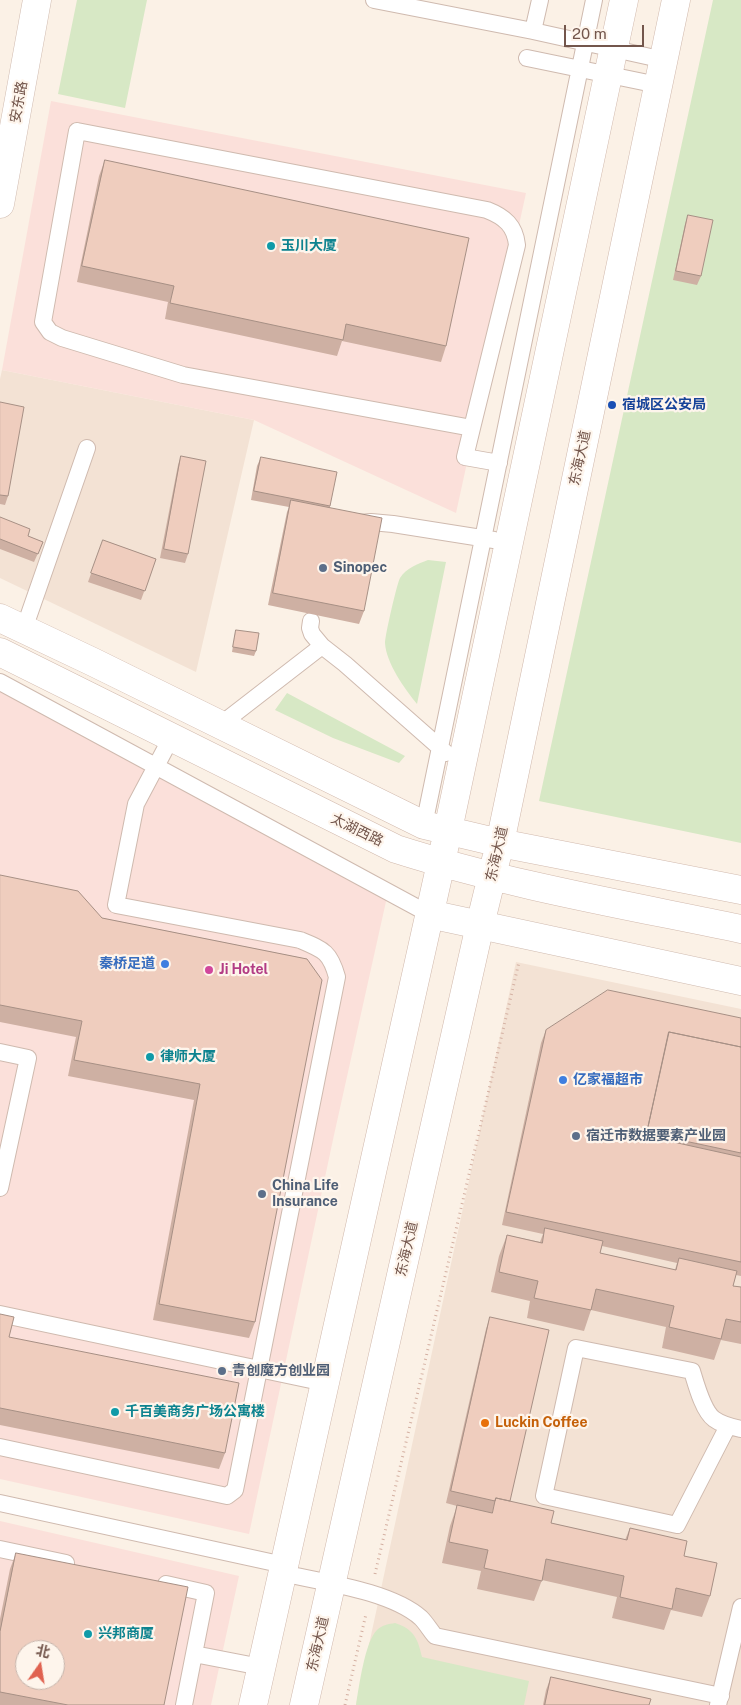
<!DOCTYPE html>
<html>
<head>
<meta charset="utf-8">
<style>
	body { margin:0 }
	#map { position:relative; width:741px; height:1705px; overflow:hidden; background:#fbf1e6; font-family:"Public Sans","Noto Sans SC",sans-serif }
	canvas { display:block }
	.north { position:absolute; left:15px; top:1640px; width:50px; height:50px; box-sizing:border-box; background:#fef5ec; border:1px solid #c6b5ac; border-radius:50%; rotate:13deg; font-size:14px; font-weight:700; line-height:20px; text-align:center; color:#73564c }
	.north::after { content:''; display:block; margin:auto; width:18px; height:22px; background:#e06250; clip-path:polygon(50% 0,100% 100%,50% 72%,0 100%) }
	.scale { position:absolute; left:564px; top:25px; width:80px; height:22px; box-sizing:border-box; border:2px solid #73564c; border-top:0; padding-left:6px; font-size:15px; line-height:18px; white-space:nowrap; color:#73564c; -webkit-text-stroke:4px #fef5ec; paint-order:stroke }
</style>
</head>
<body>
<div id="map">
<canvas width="741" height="1705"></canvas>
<div class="north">北</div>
<div class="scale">20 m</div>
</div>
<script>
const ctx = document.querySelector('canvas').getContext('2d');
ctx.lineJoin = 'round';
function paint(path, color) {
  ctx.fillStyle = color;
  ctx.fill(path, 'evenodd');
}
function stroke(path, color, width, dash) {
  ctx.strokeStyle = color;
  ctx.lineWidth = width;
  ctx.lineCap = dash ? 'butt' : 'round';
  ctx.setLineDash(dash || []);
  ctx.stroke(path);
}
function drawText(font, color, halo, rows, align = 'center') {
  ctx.font = font + ' "Public Sans","Noto Sans SC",sans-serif';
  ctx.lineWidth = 4.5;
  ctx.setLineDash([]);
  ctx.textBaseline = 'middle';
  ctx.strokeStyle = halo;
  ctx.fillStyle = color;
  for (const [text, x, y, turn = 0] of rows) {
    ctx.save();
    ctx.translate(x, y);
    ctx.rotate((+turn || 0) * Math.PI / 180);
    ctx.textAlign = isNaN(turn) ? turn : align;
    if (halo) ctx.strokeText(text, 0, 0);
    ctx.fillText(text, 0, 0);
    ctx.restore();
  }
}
paint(new Path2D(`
	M2,370L254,420L196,672L0,578V379Z
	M516,962L741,1009V1705H356Z`), '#f3e2d4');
paint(new Path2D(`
	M51,101L526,193L456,513L254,420L2,370Z
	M0,689L387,897L334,1135L249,1534L0,1479Z
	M0,1521L239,1576L211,1705H0ZM25,1650H55V1680H25Z`), '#fbe0da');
paint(new Path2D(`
	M77,0H147L125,108L58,94Z
	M713,0H741V843L539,801Z
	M428,560L446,562L417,704C405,689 386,663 385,643C385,636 397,583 400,578C406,568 418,564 428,560Z
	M287,693L405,756L399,763L333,738L275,710Z
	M395,1623C414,1629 418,1639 422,1657L529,1681L524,1705H356C359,1687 365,1641 377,1630C382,1625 389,1624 395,1623Z`), '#d7e8c5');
const lane = new Path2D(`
	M374,0L533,31L664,60
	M533,31L540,0
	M527,58L658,85
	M472,428L183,375L62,338L50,332L43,322L77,131L487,210C505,217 515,226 517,245L472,428L465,457L499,463
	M360,523L371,522L393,524L494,540
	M311,621L310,628L312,634L322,646L345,664L446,753
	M24,629L87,448
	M0,682L429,914
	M220,725L322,646
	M424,825L594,0
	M0,1052L28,1058L0,1188
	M0,1314L325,1383
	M728,1426L677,1525L544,1496L576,1348L692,1371C696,1384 703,1411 714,1419C722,1425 732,1427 741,1429
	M0,1447L227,1496L235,1490L337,977C330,952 324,950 300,940L116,905L136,804L171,738
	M0,1503L284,1565
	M0,1549L66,1563
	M282,1573C321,1582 391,1591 421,1618C426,1623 430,1630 435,1636L721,1696
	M166,1584L206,1593L184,1705
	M194,1654L261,1667
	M718,1705L741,1607`);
const street = new Path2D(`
	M0,204L37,0
	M429,914L741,981`);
const secondary = new Path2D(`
	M0,618L93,662L424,825L500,843L741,890
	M0,652L396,849C509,885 626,905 741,929
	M253,1705L441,863L624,0
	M304,1705L480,925L500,843L676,0`);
stroke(lane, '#cfbaaf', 18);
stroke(street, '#cfbaaf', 29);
stroke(secondary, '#d1b9ad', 29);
stroke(new Path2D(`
	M375,1574L519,962
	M345,1705L366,1614`), '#d4b0a2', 3, [1, 4]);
stroke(lane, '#fff', 16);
stroke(street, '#fff', 28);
stroke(secondary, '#fff', 28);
paint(new Path2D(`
	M105,160L446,346L441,362L342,341L337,356L165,319L168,302L77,282L99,176Z
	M688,215L701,276L697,285L673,280L685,224Z
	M0,402L8,496L5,505L0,504Z
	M181,456L188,554L185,563L160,558L178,465Z
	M261,457L330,506V507L364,611L359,624L268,605L287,512L289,507L251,500L257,466Z
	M0,517L28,536L43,542L34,562L0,549Z
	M103,540L156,559L141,600L88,582Z
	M236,630L256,651L254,656L232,652L235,634Z
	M0,875L102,918L307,959L255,1322L249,1338L153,1320L194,1100L68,1076L76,1037L0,1022Z
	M741,1018V1276L736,1275L733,1286L741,1287V1344L721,1340L714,1360L662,1348L666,1327L591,1310L584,1331L527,1318L530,1301L491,1292L499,1256L507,1235L540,1242L543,1234L502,1225L541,1043L546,1030ZM602,1246L677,1263L675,1270L600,1253Z
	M0,1314L9,1337L225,1453L219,1469L0,1425Z
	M490,1317L510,1501L551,1523L625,1540L630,1528L684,1556L710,1596L702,1617L671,1610L664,1630L612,1618L617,1597L542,1580L534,1601L477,1589L481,1571L442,1563L450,1526L457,1506L446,1503L486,1329Z
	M16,1553L164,1705H0V1619L10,1569Z
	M551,1677L649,1705H543L546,1690Z`), '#ceb0a3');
const building = new Path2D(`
	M105,160L469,238L446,346L346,324L343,340L170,303L174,286L82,266Z
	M688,215L713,220L701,276L676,271Z
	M0,402L24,407L8,496L0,495Z
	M181,456L206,461L188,554L164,549Z
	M261,457L337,472L330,506L254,491Z
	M291,500L382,518L364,611L273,593Z
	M0,517L30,529L28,536L43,542L38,554L0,539Z
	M103,540L156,559L145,591L91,573Z
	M236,630L259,633L256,651L233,647Z
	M0,875L78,891L102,918L307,959L322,980L255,1322L159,1304L200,1084L74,1060L82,1021L0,1005Z
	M608,990L741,1018V1047L669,1032L646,1136L741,1157V1262L506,1212L546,1030Z
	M669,1032L741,1047V1153L647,1133Z
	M545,1228L603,1241L600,1253L676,1270L679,1258L737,1271L733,1286L741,1287V1322L726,1319L721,1339L669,1327L674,1306L596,1289L591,1310L534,1298L538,1281L499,1272L507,1235L542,1243Z
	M0,1314L14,1317L9,1337L239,1383L225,1453L0,1408Z
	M490,1317L549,1330L510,1501L496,1498L495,1501L451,1491Z
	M496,1498L554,1511L551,1523L627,1540L630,1528L687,1541L684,1556L717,1563L710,1596L676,1588L672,1609L620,1597L624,1576L546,1559L542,1581L484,1568L488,1550L449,1542L457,1505L492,1513Z
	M16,1553L188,1587L164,1705H68L0,1692V1632ZM25,1650H55V1680H25Z
	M551,1677L651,1699L649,1705H545Z`);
paint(building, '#efcdbe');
stroke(building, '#a79085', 1);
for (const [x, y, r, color] of [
	[271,246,5,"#0f9aa8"],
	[612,405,5,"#1a4fb4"],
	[323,568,5,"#5c6f8a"],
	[165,964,5,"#3f7fe0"],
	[209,970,5,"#d1479c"],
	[150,1057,5,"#0f9aa8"],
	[563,1080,5,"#3f7fe0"],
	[576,1136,5,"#5c6f8a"],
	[262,1194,5,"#5c6f8a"],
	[222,1371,5,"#5c6f8a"],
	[115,1412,5,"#0f9aa8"],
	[485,1423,5,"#e8710a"],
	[88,1634,5,"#0f9aa8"]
]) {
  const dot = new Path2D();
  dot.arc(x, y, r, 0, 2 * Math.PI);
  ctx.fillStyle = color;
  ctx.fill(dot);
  stroke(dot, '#fef5ec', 2);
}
drawText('14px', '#73564c', '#fef5ec', [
	["安东路",19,102,-80],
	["东海大道",580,458,-78],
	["太湖西路",357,830,26],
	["东海大道",497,854,-77],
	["东海大道",407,1249,-77],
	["东海大道",318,1644,-77]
]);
drawText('bold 14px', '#0d838f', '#fef5ec', [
	["玉川大厦",281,246],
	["律师大厦",160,1057],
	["千百美商务广场公寓楼",125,1412],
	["兴邦商厦",98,1634]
], 'left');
drawText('bold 14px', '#164399', '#fef5ec', [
	["宿城区公安局",622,405]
], 'left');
drawText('bold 14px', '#4e5e75', '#fef5ec', [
	["Sinopec",333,568],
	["宿迁市数据要素产业园",586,1136],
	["China Life",272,1186],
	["Insurance",272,1202],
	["青创魔方创业园",232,1371]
], 'left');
drawText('bold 14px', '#366cbe', '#fef5ec', [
	["秦桥足道",155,964],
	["亿家福超市",573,1080,"left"]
], 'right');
drawText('bold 14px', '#b23c85', '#fef5ec', [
	["Ji Hotel",219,970]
], 'left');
drawText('bold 14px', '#c56008', '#fef5ec', [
	["Luckin Coffee",495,1423]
], 'left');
</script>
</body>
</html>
